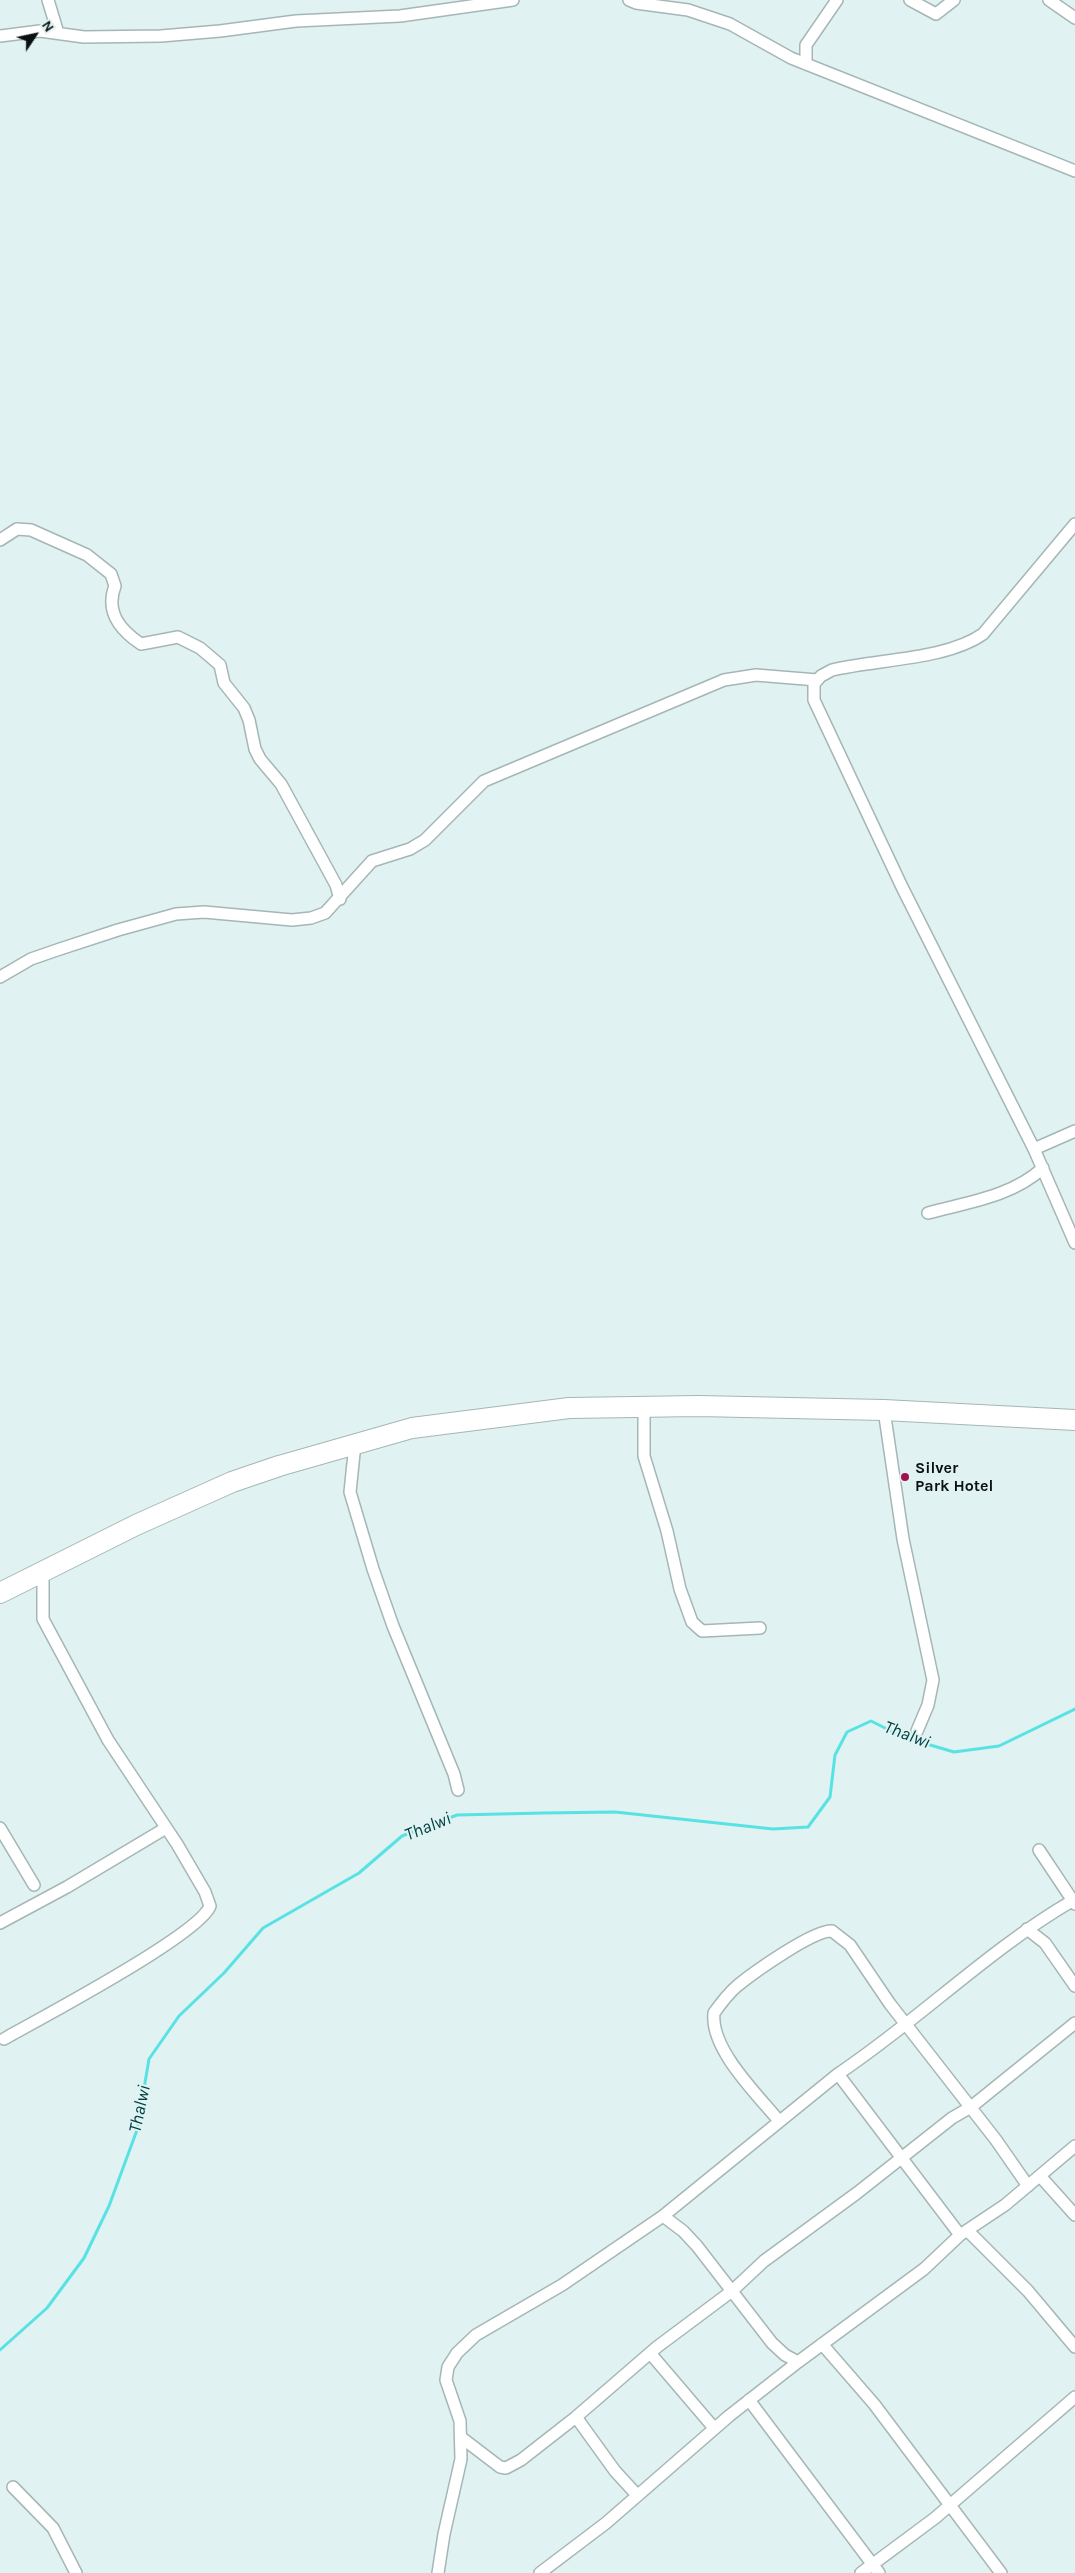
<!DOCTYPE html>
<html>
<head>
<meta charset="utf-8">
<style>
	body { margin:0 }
	#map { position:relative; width:1075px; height:2573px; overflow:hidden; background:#e0f2f2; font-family:Karla,sans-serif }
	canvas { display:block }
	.north { position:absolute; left:10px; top:10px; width:50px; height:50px; -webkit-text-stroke:4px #e0f2f2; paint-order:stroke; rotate:56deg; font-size:14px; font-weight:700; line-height:20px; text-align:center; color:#0b1111 }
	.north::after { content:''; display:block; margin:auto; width:18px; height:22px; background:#0b1111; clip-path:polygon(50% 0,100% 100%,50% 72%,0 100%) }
</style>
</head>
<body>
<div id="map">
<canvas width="1075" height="2573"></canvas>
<div class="north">N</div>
</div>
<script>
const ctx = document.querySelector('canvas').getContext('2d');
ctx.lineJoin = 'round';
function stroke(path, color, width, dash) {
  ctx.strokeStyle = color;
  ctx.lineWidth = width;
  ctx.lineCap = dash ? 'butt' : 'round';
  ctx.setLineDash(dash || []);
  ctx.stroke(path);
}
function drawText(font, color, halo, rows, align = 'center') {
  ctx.font = font + ' Karla,sans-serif';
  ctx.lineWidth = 4;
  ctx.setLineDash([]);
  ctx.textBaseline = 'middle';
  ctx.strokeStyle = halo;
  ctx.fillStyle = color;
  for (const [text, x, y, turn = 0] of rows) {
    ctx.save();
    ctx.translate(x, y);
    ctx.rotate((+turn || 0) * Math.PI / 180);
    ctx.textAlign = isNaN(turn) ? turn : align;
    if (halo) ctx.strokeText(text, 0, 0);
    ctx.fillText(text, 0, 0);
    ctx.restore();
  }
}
stroke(new Path2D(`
	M0,2350L47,2308L84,2258L109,2206L137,2130L149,2059L179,2016L224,1973L263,1928L359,1873L402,1836L457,1815L544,1813L615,1812L773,1829L808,1827L830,1797L835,1755L847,1732L871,1721L903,1737L954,1752L999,1746L1075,1709`), '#59e2e3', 3);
const street = new Path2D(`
	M48,0L58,33
	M629,0L636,3L688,10L730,24L791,58L1075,171
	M910,0L936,14L954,0
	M1049,0L1075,18
	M0,36L40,31L84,37L161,36L220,31L296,21L400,16L513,0
	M806,64V45L837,0
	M1075,524L983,634C946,660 877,659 832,670L821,676L814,684V700L902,887L1034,1149L1075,1243
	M0,540L17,529L31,530L87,555L111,574L115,586C105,612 120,630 141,644L178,637L200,648L220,665L224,683L244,708L249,720L255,749L260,759L281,784L336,885L340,899
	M0,977L31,959L57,950L118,930L176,914L204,912L292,920L311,918L325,913L372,861L410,849L425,840L484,781L724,680L756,675L817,680
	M1034,1149L1075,1131
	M928,1213C968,1202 1011,1197 1043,1168
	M644,1408V1456L667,1531L680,1589L692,1622L702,1631L760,1628
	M884,1410L903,1539L933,1680L928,1705L917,1731
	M355,1444L350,1492L373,1569L393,1626L454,1774L458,1790
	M0,1828L34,1885
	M1039,1850L1075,1904
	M0,1923L67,1887L166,1828
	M1027,1929L1045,1943L1075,1986
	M4,2039C39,2019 199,1935 210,1906L205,1892L177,1844L108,1740L43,1619V1572
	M838,2074C919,2020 988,1950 1072,1901
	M779,2121C757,2094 710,2049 714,2013C721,2003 728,1994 737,1986C753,1973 813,1930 832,1931L850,1945L890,2004L996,2140L1028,2186
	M1040,2176L1075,2215
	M663,2216L683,2231L697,2246L772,2343L785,2355L798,2362
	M968,2231L1028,2291L1075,2347
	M822,2344L874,2404L1001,2573
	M650,2353L714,2428
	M749,2400L879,2573
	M576,2417L615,2471L637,2495
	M462,2438L500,2467L506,2468L521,2460L576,2417L657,2347L732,2291L764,2261L857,2193L952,2118L971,2107L1075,2023
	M13,2487L53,2528L76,2573
	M438,2573L444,2534L461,2459L460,2421L446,2380L448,2367L457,2353L476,2335L562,2285L663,2216L838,2074L960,2235
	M540,2573L606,2523L729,2416L798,2362L924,2269L960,2235L1005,2205L1075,2146
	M861,2573L935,2518L1075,2397`);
const highway = new Path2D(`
	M0,1593L136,1525L232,1482L279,1466L412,1428L569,1408L698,1406L884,1410L1075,1420`);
stroke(street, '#a5b6b5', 14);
stroke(highway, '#a5b6b5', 22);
stroke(street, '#fff', 11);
stroke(highway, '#fff', 20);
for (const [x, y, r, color] of [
	[905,1477,5,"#a4104d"]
]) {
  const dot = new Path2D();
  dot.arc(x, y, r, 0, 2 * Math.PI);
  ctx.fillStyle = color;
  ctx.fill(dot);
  stroke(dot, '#e0f2f2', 2);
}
drawText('bold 16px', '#0b1111', '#e0f2f2', [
	["Silver",915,1468],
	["Park Hotel",915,1486]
], 'left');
drawText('italic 18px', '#004141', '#e0f2f2', [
	["Thalwi",907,1735,21],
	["Thalwi",428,1827,-22],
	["Thalwi",140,2109,-78]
]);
</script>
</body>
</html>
